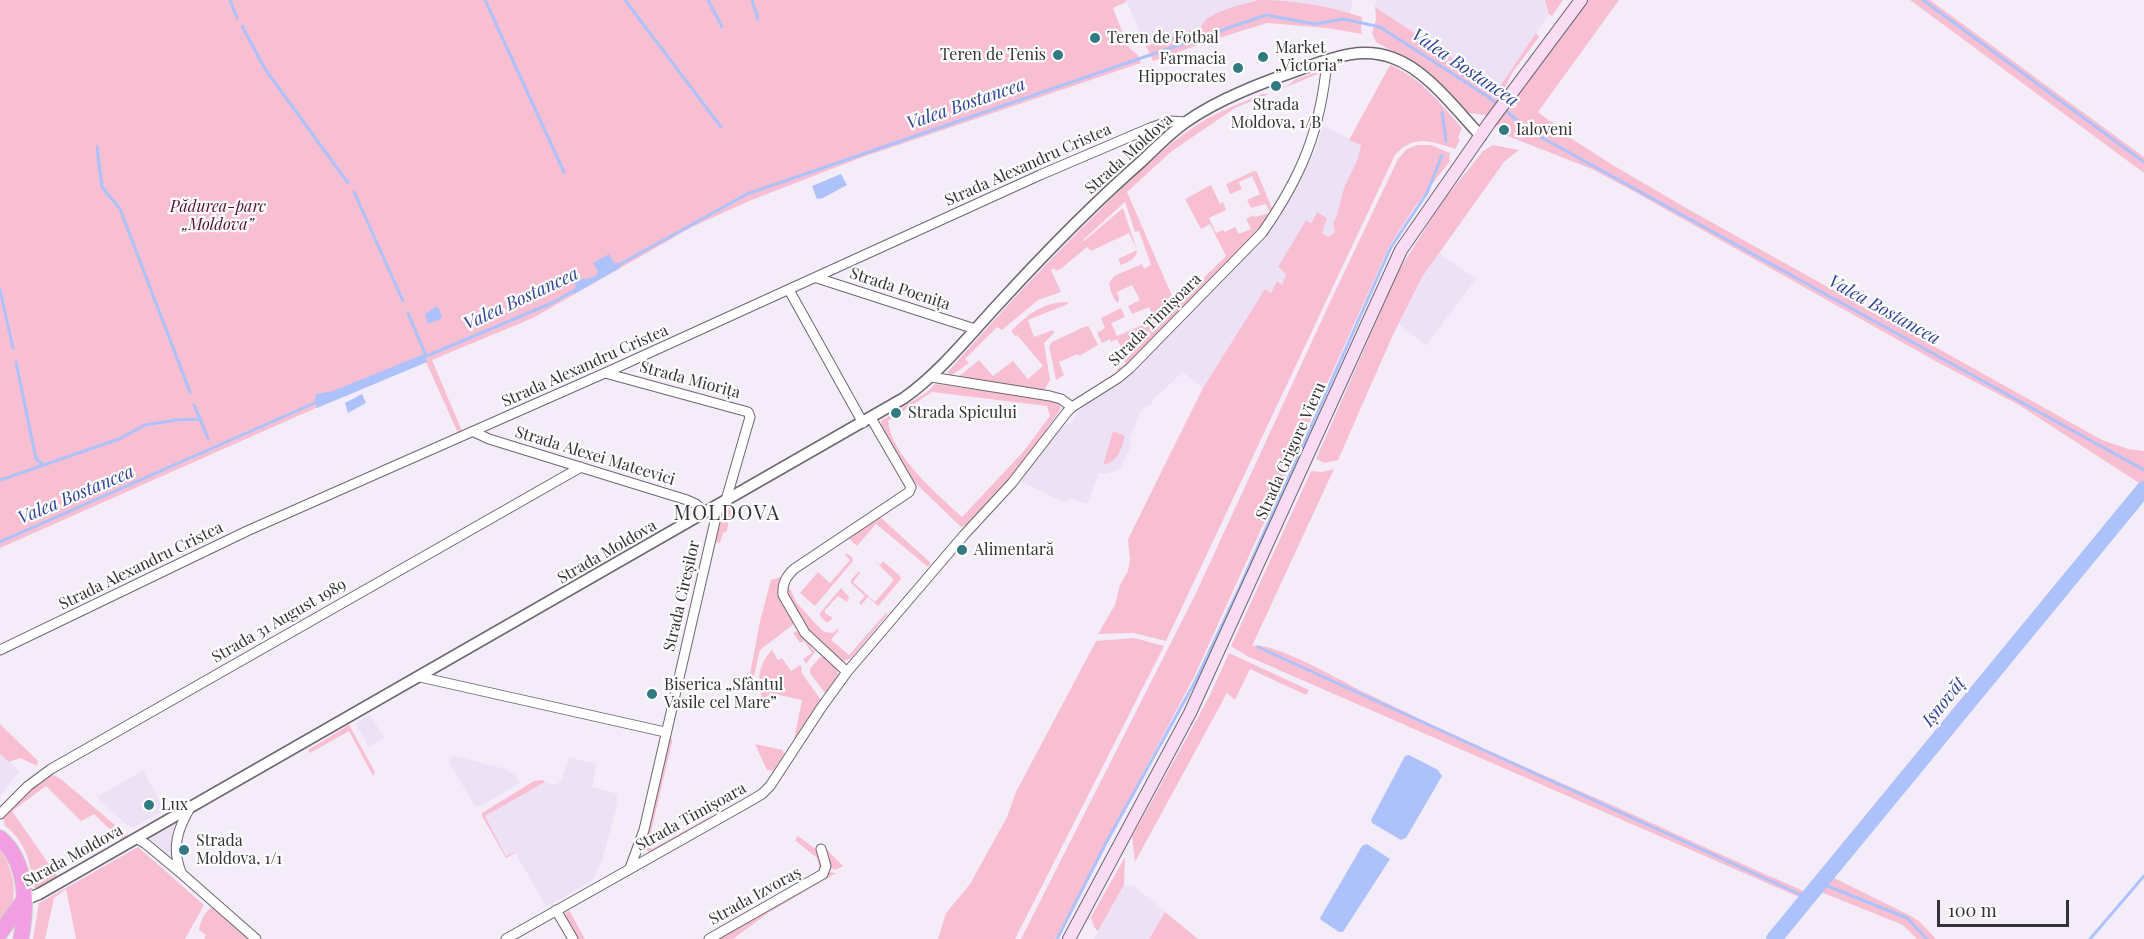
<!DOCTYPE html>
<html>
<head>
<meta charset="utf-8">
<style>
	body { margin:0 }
	#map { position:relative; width:2144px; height:939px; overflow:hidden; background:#f4edf9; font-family:"Playfair Display",serif }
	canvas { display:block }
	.scale { position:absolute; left:1937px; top:900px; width:132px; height:27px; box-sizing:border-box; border:3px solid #353237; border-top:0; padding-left:8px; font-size:18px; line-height:21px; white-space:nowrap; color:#353237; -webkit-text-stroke:4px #fdfdfd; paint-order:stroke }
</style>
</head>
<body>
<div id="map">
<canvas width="2144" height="939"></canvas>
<div class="scale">100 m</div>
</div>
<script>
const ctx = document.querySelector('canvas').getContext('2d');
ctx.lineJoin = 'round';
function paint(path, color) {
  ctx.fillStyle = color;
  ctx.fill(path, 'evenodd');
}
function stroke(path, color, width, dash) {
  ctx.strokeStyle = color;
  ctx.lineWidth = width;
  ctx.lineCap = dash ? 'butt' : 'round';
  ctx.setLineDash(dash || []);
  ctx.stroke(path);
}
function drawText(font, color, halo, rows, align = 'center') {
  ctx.font = font + ' "Playfair Display",serif';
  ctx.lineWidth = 4.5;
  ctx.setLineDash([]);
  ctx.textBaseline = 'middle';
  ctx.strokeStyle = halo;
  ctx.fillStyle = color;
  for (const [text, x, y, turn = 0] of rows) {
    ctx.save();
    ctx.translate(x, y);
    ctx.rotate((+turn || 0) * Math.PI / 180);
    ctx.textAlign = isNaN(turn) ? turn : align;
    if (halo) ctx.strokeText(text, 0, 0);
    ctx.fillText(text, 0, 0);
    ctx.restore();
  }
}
paint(new Path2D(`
	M1126,0H1348L1353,1L1350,13L1333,10L1201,27L1146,46Z
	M1376,0H1563L1552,16L1549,14L1499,88L1375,7Z
	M1323,125L1361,145L1360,156L1345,187L1337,216L1333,222L1335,231L1329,238L1322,232L1317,212L1310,223L1306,220L1278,268L1286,273L1282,285L1277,282L1272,293L1265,289L1203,388L1183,372L1156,397L1149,407L1146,406L1140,413L1129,441L1132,442L1127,456L1119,470L1106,474L1099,473L1087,504L1071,498L1066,503L1021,482L1053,433L1066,423L1071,424L1077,413L1091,399L1123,380L1194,310L1273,226L1315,151Z
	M1439,253L1476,279L1426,346L1399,324L1422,277Z
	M370,715L385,738L369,747L355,723Z
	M0,745V754L20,771L0,796Z
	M455,756L510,770L509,773H515L520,783L479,807L475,806L449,763L451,757Z
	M569,757L597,764L592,787L618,794L616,801L618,802L602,861L592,881L546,907L515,852L507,856L484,816L545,782L556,785L562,779Z
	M143,770L165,810L134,827L128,826L97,797Z
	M176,822L172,834L171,858L148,837Z
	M1124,885L1134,886L1165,912L1149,939H1094Z`), '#ede2f5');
paint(new Path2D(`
	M0,0H1126V2L1113,8L1128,47L1138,55L1141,63L860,158L749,201L692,227L533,318L432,360L462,431L458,433L426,362L316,408L0,548Z
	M1259,0C1293,0 1330,6 1362,17L1361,29L1362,34L1327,28L1267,23L1206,42L1153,61L1146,46L1201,27C1207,11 1242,5 1259,0Z
	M1545,0H1563L1552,16L1549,14Z
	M1586,0H1619L1538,112L1554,124L1548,129L1572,139L1611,164L1686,208L2102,440L2128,449L2144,451V497L1832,877L1909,915L1919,921L1936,939H1917L1903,925L1821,892L1781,939H1769L1801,898L1247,656L1231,646L1311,471L1322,472L1334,469L1252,646C1271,640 1344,682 1364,692C1445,732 1529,769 1612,805C1677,834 1741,864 1806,892L1894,781L2139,483L2019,405L1939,363L1633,191L1592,169L1500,133L1497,129V121Z
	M1910,0H1930L2144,157V173Z
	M1375,7L1499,88L1536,33L1539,37L1512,73L1501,96L1487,115L1468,113L1430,75L1414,63L1376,42L1372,33L1376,20Z
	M1390,65C1421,78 1440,103 1462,128L1458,138L1460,140L1455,149C1430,141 1415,134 1395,155L1166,641L1133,633L1098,634L1115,605L1120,585L1128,571L1130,561L1128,539L1203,388L1265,289L1271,293L1277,281L1282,285L1286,274L1278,267L1306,220L1311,223L1317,212L1327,218L1322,233L1329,237L1335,231L1333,223C1340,211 1340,198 1345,186C1351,172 1359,160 1361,145L1349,140Z
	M1319,71L1320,73L1235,108L1172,151L1127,192L1176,305L1226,256L1210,224L1201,229L1185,199L1211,185L1220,204L1223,202L1226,210L1209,218L1216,233L1223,230L1225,232L1235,227L1239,234L1251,229L1246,219L1254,215L1255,217L1270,213L1266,204L1251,208L1247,200L1260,194L1252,176L1239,182L1242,189L1230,194L1226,184L1254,171L1257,172L1273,211L1265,224L1128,366L1119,372L1117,369L1126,364L1120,352L1123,351L1117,339L1111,342L1110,339L1102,343L1097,333L1105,328L1101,318L1121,308L1125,317L1111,323L1117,336L1154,320L1149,307L1132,314L1128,306L1140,300L1132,285L1117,292L1119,298L1118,303C1113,300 1110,289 1109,283L1114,276L1142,264L1144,269L1151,265L1139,231L1135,232L1125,202L1083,240L1084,241L1123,208L1137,250C1136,260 1129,261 1121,265L1118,259L1137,250L1129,233L1091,251L1087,247L1062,268L1056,271L1054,268L1051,270L1061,292L1038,300L1002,330L997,327L965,359L969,363L952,375L947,373C995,318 1045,264 1097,213C1129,181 1161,148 1200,123C1219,111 1241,103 1262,94H1268L1289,85L1294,80Z
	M1417,145H1431L1450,153L1449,162L1414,208L1390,245L1194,677L1055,939H1021L1196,593L1331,300L1398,159L1407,149Z
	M1493,145L1519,150L1504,162L1422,277L1392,337L1338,460L1325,463L1316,459L1399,270L1443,201L1483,151Z
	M1067,302L1068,304L1028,320L1034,337L1053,330L1054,333L1044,343L1050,380L1045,389L1039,390L958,377L979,360L993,376L1013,361L1028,379L1043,366L1017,335L1015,336L1011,331C1029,314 1041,303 1067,302Z
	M1086,326L1089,327L1098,345L1079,356L1078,354L1059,362L1064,375L1056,380L1049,346L1052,342Z
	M935,384L1057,401L1061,405L1060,410L1019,468L970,523L961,527L908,476L882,428L881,421L927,392ZM932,392L1047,406L1050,416L1023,452L962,517C937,494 891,455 888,421Z
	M1113,431L1125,436C1121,450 1118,462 1103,465Z
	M732,506L737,514L729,519L727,531L723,533L720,543L716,542L722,512Z
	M880,517L931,563L928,567L876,524L857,546L848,538Z
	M846,553L852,557L853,561L815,606L800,593L818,572L830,583L850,560L845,555Z
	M873,559L880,565L883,561L900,576L901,579L878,606L868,597L861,605L859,603L865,596L851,583V580L859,571L860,573L853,582L875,602L894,580Z
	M781,577L779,593L795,620L794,624L760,650L751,689L747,690L760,621L771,580Z
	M785,585L791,590L796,602L814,622L824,632L833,633L837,629L839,630L831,640L849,655L886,613L888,614L850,659L840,662L814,639L785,594Z
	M841,588L849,597L847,602L838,596L825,610V613L833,618L827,623L820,616V613Z
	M797,631L815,652L806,664L803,659L812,653L804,641L800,643L793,633Z
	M1134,638L1164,646L1015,939H938L946,913L970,884L1007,817L1016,792L1096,641Z
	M772,650L778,660L782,658L791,671L800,665L802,668L801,672L821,700L792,749L802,700L770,693L766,700L767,704L764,705C758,684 755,668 772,650Z
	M1229,653L1309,690L1306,695L1250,669L1235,700L1227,693L1135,862L1132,837L1209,697Z
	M820,657H824L837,670L839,678L828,692L825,693L810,673V669Z
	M0,724L38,761L37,766L20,758L9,762L0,754Z
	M349,725L375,772L373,776L349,731L310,753L308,750Z
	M669,738L672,739V742L648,845L652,849L713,815L707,820L650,852L644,849V846Z
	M755,744L783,750L784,754L773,771L767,770Z
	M53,775L61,779L129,837L122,841L94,814L81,821L46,786L12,811L58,877L38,888H35L31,884C33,863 22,837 5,826L3,818C16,801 34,784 53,775Z
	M543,780L545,782L485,816L506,856L515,852V853L506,858L482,816V813L534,781Z
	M798,836L817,850L823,867L820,871L817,858L795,840Z
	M138,847L204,905L185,939H76L66,889L54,898L45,939H33L39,903Z
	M825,848L843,866L835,870L829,867Z
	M0,849C11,865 18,889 11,908C8,914 3,919 0,924Z
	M1125,857L1124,885L1098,931L1094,927L1091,917Z
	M828,872L836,873L768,913L733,939H716Z
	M211,908H213L249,939H204L206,935L199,930C200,922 204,912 211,908Z
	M569,910L585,939H577L563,915Z
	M1165,912L1198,939H1149Z`), '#f8bfd3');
paint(new Path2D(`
	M841,174L847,185L823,198L817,199L812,186Z
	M609,254L614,263H618L620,268L574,294L572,290L576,288L573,281L595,277L598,272L593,263Z
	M435,307H438L442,316L441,319L428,324L425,314Z
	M424,354L427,362L317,408L315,401L316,394L333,391Z
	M362,394L366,403L348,413L345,403Z
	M1409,755L1438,770L1442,776L1406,838L1401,840L1372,823L1371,820L1405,756Z
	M1367,844L1390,859L1343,932H1339L1321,920L1320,918L1362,846Z`), '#adc2fa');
stroke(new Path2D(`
	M230,0L237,18
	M485,0L564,172
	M625,0L721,127
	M708,0L722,27
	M752,0L758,19
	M1923,0L2144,162
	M242,26L265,69L348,183
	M1505,110L1530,131L2144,470
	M1442,112L1446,141
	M97,147L102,187L120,209L190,392
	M354,192L403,301
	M617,266L747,194L1266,15L1315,24L1344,19L1380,27L1487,96L1500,106
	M0,290L13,348
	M408,313L426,356
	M422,358L552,303L575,290
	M16,362L36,459L44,465
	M194,405L208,438
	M0,480L119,439L145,425L176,420L201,419
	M0,542L319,401
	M1258,647L1808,898
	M1820,883L1907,918L1927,939
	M1057,939L1106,843L1196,680L1238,591L1391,247L1427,193L1442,155
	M2090,939L2144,876`), '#adc2fa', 3);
stroke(new Path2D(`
	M1774,939L2144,489`), '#adc2fa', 16);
const minor = new Path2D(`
	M817,278L975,329
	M789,290L863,423
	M605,373L748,412L750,417L726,500
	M931,377L1050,396L1061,399L1072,407
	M474,432L489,439L687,500L696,504L705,513
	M0,650L247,531L605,373L1040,175L1150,128L1170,121L1186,122
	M847,672L805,633L783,595C782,583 786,577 794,569L909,492L911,487L871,418
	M420,677L665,732
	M0,814L28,786L51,769L581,467
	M136,838L146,844L182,874L256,939
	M630,868L644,830L719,504
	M181,872C171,847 178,828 191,806
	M556,910L573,939
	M506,939L745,804L762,794L770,786L821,708L847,672L964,535L1012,483L1067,412L1072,407L1118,378L1130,368L1262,233C1302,176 1321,129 1327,60
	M709,939L823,874L826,866L821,849`);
const tertiary = new Path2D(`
	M24,900L39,894L904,398C942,371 971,333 1003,299C1047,251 1093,204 1142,161C1156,148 1170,133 1186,122C1218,99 1264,82 1301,69C1332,58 1361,46 1393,58C1427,70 1456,110 1481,136`);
const secondary = new Path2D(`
	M1069,939L1190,713L1401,250L1490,122L1581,0`);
const trunk = new Path2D(`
	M0,838C28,862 27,906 21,939
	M0,933L24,900`);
stroke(minor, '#6d6771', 11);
stroke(tertiary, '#6d6771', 13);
stroke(secondary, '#6d6771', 14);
stroke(trunk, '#cfcecf', 17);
stroke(minor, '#fff', 9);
stroke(tertiary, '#fff', 10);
stroke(secondary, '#fadbf4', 12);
stroke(trunk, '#f29ee2', 15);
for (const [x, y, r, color] of [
	[1095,38,6,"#327a81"],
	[1058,55,6,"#327a81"],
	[1263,57,6,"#327a81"],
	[1238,68,6,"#327a81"],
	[1276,86,6,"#327a81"],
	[1504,130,6,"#327a81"],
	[896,413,6,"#327a81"],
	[962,550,6,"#327a81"],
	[652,694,6,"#327a81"],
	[149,805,6,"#327a81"],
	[184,850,6,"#327a81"]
]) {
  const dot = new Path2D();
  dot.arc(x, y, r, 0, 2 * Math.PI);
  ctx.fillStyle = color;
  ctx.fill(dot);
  stroke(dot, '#fdfdfd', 2);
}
drawText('16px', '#353237', '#fdfdfd', [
	["Teren de Fotbal",1107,38],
	["Market",1275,48],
	["„Victoria”",1275,66],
	["Teren de Tenis",1046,55,"right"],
	["Farmacia",1226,59,"right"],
	["Hippocrates",1226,77,"right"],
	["Strada",1276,105,"center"],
	["Moldova, 1/B",1276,123,"center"],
	["Ialoveni",1516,130],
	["Strada Spicului",908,413],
	["Alimentară",974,550],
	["Biserica „Sfântul",664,685],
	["Vasile cel Mare”",664,703],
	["Lux",161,805],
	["Strada",196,841],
	["Moldova, 1/1",196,859]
], 'left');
drawText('16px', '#353237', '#fdfdfd', [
	["Strada Moldova",1129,154,-42],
	["Strada Alexandru Cristea",1028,165,-24],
	["Strada Poenița",900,289,18],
	["Strada Timișoara",1155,320,-45],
	["Strada Alexandru Cristea",585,366,-24],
	["Strada Miorița",690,380,15],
	["Strada Grigore Vieru",1291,451,-66],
	["Strada Alexei Mateevici",595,456,17],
	["Strada Moldova",607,552,-30],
	["Strada Alexandru Cristea",141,566,-26],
	["Strada Cireșilor",682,596,-77],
	["Strada 31 August 1989",279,621,-30],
	["Strada Timișoara",691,817,-29],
	["Strada Moldova",73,856,-29],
	["Strada Izvoraș",755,896,-29]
]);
drawText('italic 16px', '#520c2f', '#fdfdfd', [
	["Pădurea-parc",218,207],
	["„Moldova”",218,225]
]);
drawText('italic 18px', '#304595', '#fdfdfd', [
	["Valea Bostancea",1465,68,34],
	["Valea Bostancea",966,104,-19],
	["Valea Bostancea",521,299,-25],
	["Valea Bostancea",1884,310,29],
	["Valea Bostancea",76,495,-23],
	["Ișnovăț",1944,702,-51]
]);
ctx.letterSpacing = '1.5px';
drawText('20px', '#353237', '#fdfdfd', [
	["MOLDOVA",727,514]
]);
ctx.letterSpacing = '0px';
</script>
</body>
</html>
